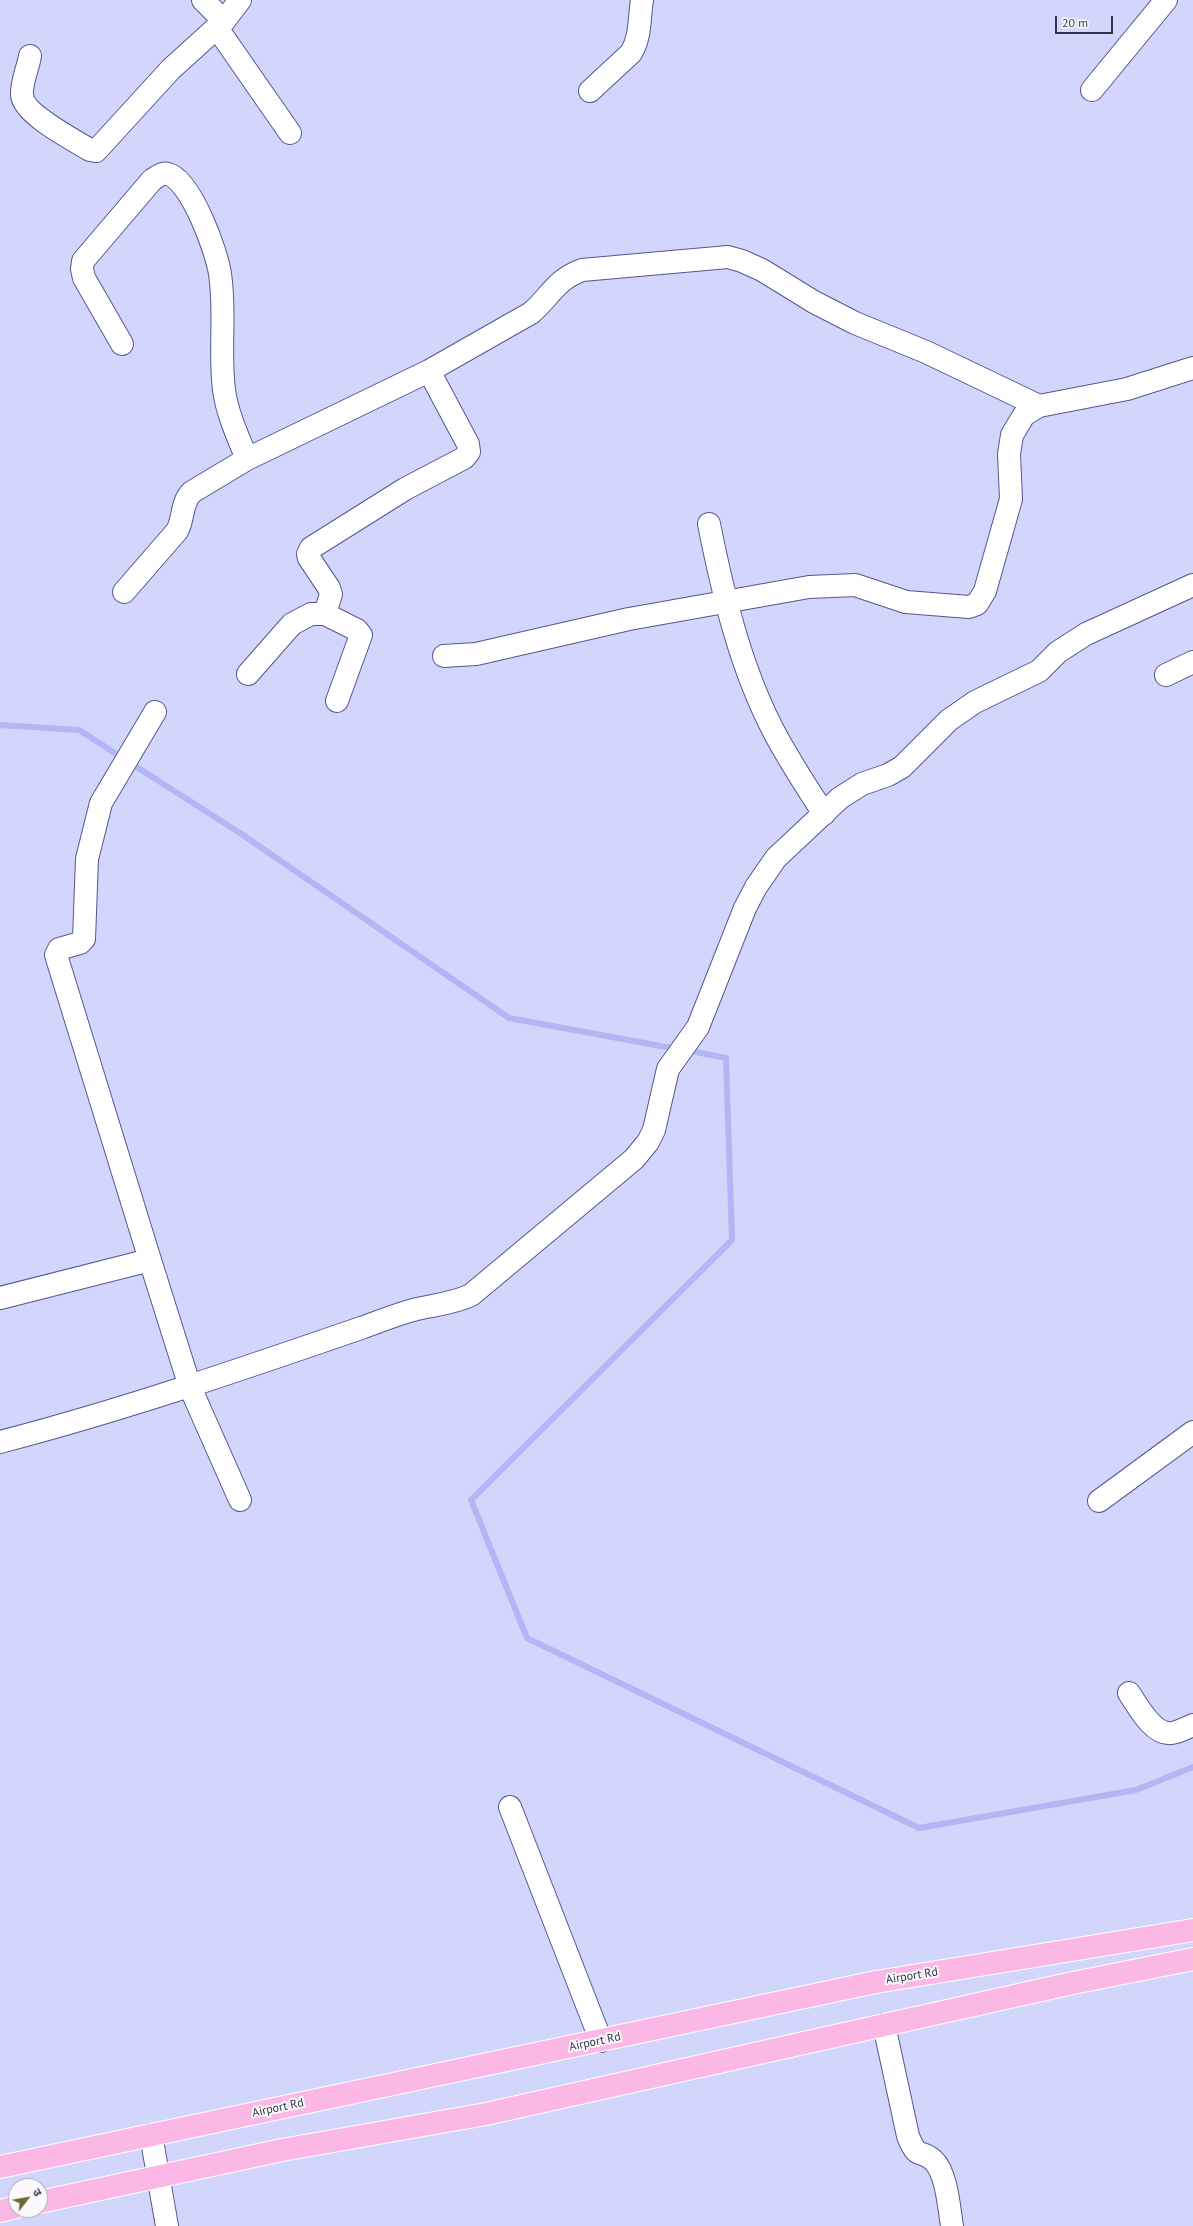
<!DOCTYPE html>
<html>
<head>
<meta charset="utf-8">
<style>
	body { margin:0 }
	#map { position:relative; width:1193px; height:2226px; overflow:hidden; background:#d2d6fd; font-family:"PT Sans","Noto Sans Devanagari",sans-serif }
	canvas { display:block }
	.north { position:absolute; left:8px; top:2178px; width:40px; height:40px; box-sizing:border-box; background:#fafafa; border:1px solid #aaabb5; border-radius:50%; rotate:59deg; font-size:11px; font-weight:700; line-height:16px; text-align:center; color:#33344e }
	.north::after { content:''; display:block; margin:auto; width:14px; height:18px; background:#6f6734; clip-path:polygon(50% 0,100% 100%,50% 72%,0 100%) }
	.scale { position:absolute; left:1055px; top:16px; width:58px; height:18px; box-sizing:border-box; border:2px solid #33344e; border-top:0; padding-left:5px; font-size:12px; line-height:14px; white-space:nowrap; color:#33344e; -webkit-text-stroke:3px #fafafa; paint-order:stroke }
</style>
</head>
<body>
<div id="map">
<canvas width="1193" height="2226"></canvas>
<div class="north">उ</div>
<div class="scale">20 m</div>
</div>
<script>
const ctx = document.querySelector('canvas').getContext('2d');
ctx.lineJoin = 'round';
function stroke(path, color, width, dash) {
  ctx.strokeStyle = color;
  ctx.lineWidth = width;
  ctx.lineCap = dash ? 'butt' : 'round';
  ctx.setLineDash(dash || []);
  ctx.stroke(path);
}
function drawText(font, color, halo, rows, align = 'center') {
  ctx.font = font + ' "PT Sans",sans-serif';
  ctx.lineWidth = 4;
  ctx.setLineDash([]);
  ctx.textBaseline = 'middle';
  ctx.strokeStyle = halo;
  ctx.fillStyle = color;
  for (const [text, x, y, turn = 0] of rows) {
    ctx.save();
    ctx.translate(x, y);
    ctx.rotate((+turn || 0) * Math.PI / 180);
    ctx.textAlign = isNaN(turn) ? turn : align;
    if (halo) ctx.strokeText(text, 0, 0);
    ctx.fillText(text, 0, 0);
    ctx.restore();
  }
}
stroke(new Path2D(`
	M0,725L79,730L243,835L509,1018L677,1049
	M686,1050L726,1058L732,1240L471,1500L527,1638L919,1828L1136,1790L1193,1767`), '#b1b6f5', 6);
const minor = new Path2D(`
	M203,0L224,21
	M217,28L290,133
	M30,56C28,68 21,83 22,95C23,114 74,140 90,150L96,151L171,69L224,21L240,0
	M1092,90L1166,0
	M590,91L631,53C641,37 639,18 642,0
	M122,344L84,278L82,269L83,261L152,180C157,177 162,172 168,174C191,180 217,252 220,274C226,312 219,351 224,390C227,413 238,437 247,459
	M429,371L531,313C551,296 555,280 582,270L728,257L742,261L762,270L814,302L855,323L926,352L1039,406
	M709,524C723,594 740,666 773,730C788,759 806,786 824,814
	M124,592L177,531C184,519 181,502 192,492L247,459L429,371L468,444L469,452L464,458L405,489L311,548L308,554L309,558L329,588L331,594L325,614
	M444,656L476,654L629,619L809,587L855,585L906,602L969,607L977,604L985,591L1011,499L1009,454L1012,435L1024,415L1039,406L1127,389L1193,368
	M248,674L292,624L311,614H325L357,630L361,635L337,701
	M1166,675L1193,662
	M150,1260L190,1387L240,1500
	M0,1298L150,1260L56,955L59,949L80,943L84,939L87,859L101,803L155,712
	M0,1442C123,1410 242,1369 361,1328C378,1322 395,1315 413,1310C433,1305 452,1304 471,1295L634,1159L648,1142L654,1130L668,1069L698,1027L745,908L756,887L776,858L840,798L862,784L888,775L902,767L949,720L975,702L1039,671L1058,652L1086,634L1193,585
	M1099,1501L1193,1432
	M1129,1693C1138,1706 1153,1736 1172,1733C1179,1732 1186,1728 1193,1725
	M510,1807L601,2041
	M884,2025L908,2136C918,2161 919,2148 933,2160C947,2173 949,2208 952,2226
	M151,2135L167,2226`);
const major = new Path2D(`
	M0,2167L876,1982L1193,1930
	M40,2202L282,2150L486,2114L1068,1984L1193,1959
	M0,2211L16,2207`);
stroke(minor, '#54578e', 24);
stroke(major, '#fff', 24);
stroke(minor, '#fff', 22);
stroke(major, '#fbb8e5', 22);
drawText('12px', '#33344e', '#fafafa', [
	["Airport Rd",912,1976,-9],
	["Airport Rd",595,2042,-12],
	["Airport Rd",278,2108,-12]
]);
</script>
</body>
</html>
